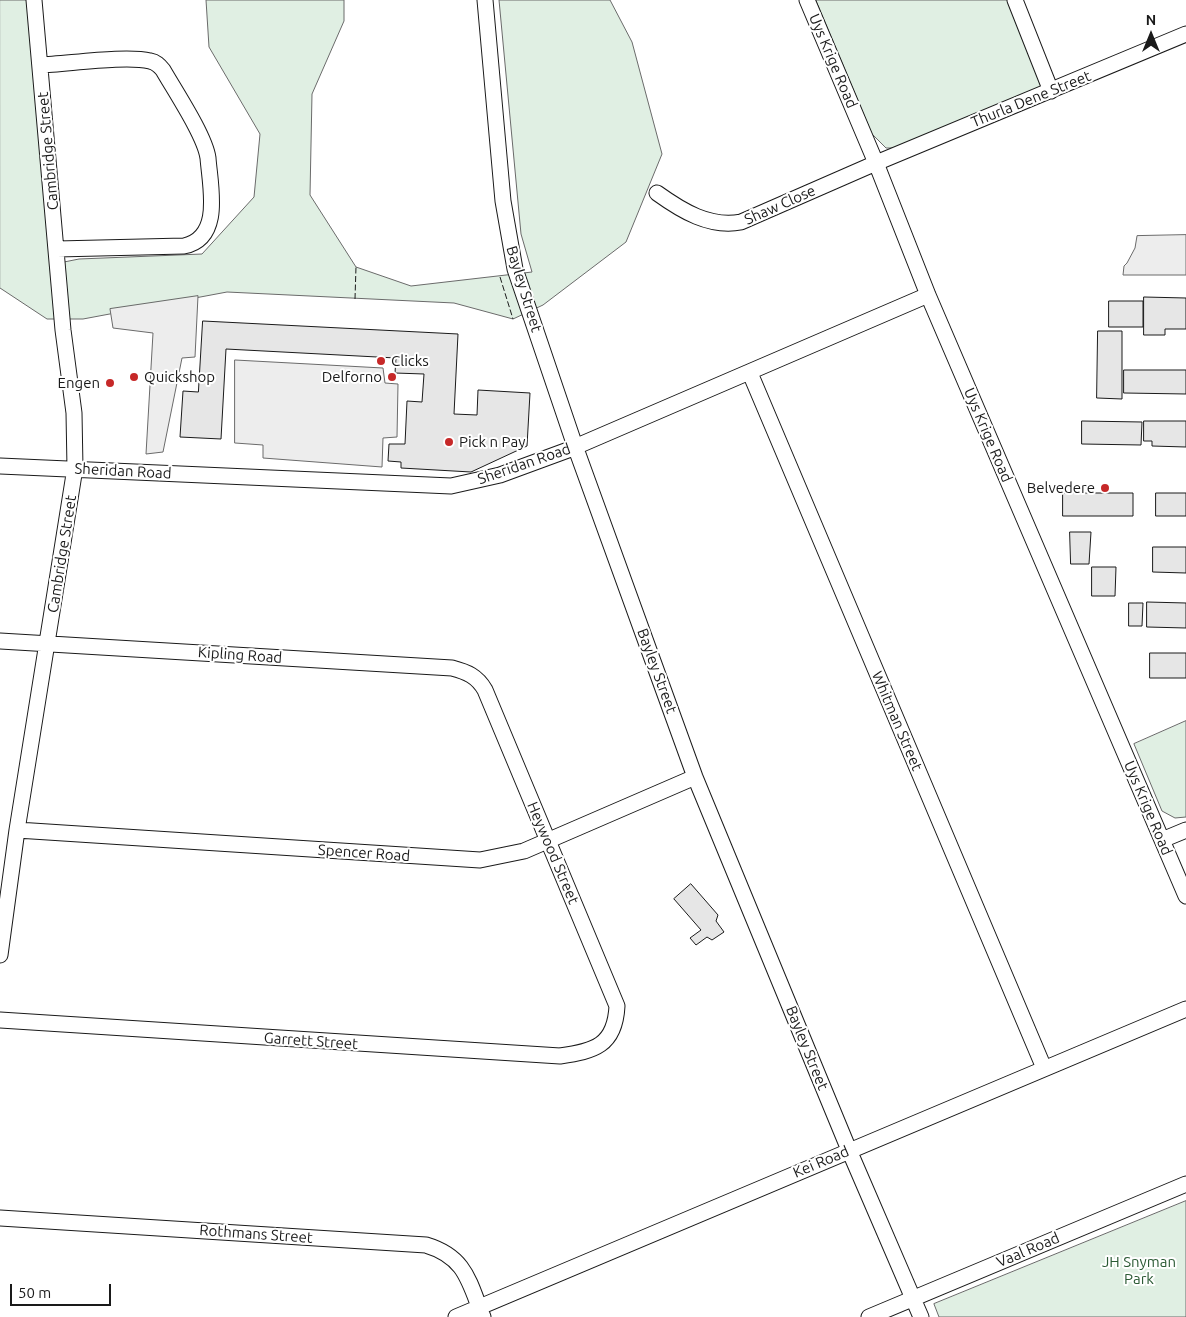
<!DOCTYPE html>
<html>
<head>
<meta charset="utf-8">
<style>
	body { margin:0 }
	#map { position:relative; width:1186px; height:1317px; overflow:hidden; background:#fff; font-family:Ubuntu,sans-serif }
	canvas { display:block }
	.north { position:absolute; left:1126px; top:10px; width:50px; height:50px; -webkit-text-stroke:4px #fff; paint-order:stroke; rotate:0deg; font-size:14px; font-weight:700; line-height:20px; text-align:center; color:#1a1a1a }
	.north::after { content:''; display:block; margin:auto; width:18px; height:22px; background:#1a1a1a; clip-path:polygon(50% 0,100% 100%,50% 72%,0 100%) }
	.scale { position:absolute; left:10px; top:1284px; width:101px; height:22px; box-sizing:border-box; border:2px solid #1a1a1a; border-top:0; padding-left:6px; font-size:15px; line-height:18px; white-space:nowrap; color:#1a1a1a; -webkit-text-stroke:4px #fff; paint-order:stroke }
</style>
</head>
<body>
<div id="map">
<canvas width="1186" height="1317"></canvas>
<div class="north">N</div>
<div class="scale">50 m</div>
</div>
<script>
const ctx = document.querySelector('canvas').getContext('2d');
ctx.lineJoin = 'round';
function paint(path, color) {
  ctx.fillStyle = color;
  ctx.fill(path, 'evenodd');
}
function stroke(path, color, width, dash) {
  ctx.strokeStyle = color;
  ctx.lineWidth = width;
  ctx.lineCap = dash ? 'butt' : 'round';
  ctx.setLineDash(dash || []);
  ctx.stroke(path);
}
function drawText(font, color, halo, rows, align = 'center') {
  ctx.font = font + ' Ubuntu,sans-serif';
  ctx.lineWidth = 4;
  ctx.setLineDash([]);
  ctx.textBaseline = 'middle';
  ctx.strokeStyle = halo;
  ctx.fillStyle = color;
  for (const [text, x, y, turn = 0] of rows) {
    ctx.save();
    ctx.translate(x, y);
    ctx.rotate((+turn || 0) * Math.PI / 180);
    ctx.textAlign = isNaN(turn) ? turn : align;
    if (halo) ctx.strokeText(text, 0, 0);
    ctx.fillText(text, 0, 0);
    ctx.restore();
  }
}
const green = new Path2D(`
	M0,0H31L59,263L79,259L202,254L254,197L260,134L209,47L206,0H344V21L312,94L310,195L356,267L411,286L532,272L521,234L499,0H610L632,42L662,154L626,242L543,305L513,319L454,303L227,292L83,319H47L0,288Z
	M816,0H1012L1041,85L1038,91L898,148H886L872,134Z
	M1186,721V817L1175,818L1162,811L1134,744Z
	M1186,1201V1317H939L934,1304Z`);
paint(green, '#e0efe3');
stroke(green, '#6a6a6a', 1);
const parking = new Path2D(`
	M1186,235V275H1123L1124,266L1127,263L1135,248L1137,236Z
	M198,296L195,357L182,358L163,452L146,454L153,333L113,328L110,309Z
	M235,360L383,368L385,383L398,384L397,437L383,438L382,467L263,458V445L235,443Z`);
paint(parking, '#ededed');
stroke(parking, '#6a6a6a', 1);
const building = new Path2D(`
	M1144,297L1186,298V329H1165V335H1144Z
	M1109,301H1143V327H1109Z
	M203,321L458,334L454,414L477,415L478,390L530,393L527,446L471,472L401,468V462L388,461L389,444H405L407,401L422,402L424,374L395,373L396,358L226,349L221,439L180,437L183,391L198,392Z
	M1098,331H1122V399L1097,398Z
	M1124,370H1186V394L1124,393Z
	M1082,421L1142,422L1141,445L1082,444Z
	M1144,421H1186V447L1152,446V441H1144Z
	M1063,493H1133V516H1063Z
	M1156,493H1186V516H1156Z
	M1070,532H1091L1089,564H1071Z
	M1153,547H1186V573L1153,572Z
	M1092,567H1116L1115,596H1092Z
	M1147,602L1186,603V628L1147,627Z
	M1129,603H1143L1142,626H1129Z
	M1150,653H1186V678H1150Z
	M691,884L718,915L716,921L724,932L712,940L707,937L696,945L690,938L701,930L674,899Z`);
paint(building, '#e6e6e6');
stroke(building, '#1a1a1a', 1);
const minor = new Path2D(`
	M485,0L503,201L515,269L575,446L695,777L849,1150L921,1317
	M807,0L876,163L928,295L1186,896
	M1015,0L1051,91
	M40,65C68,64 126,55 150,61C156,62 159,65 163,70C175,91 205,136 208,158C210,186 223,238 184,246L57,249
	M657,193C682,211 710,228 741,222L876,163L1186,34
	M750,373L1044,1068
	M0,466L451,486L500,475L568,450L928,295
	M0,641L452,668C467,672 477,676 485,690L617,1006C615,1046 594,1051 560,1056L0,1020
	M17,830L480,860L524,851L695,777
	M1162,840L1186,830
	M0,955L17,830L75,468L74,413L63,330L34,0
	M0,1218L426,1245C466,1257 469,1282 483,1317
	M456,1317L1186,1009
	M869,1317L1186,1184`);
stroke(minor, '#1a1a1a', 17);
stroke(minor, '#fff', 15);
stroke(new Path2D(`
	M500,277L513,319
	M355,299L356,267`), '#1a1a1a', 1, [6, 2.5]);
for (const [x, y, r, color] of [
	[381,361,5,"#c62828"],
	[134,377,5,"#c62828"],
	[392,377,5,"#c62828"],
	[110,383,5,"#c62828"],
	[449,442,5,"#c62828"],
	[1105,488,5,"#c62828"]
]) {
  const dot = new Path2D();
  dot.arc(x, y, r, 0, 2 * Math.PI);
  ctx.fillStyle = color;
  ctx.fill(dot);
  stroke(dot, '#fff', 2);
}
drawText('15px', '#1a1a1a', '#fff', [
	["Uys Krige Road",833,61,67],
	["Thurla Dene Street",1031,99,-22],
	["Cambridge Street",48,151,-95],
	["Shaw Close",780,205,-24],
	["Bayley Street",524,289,73],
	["Uys Krige Road",988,435,67],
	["Sheridan Road",524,464,-19],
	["Sheridan Road",123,471,3],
	["Cambridge Street",62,554,-81],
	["Kipling Road",240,655,4],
	["Bayley Street",657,671,70],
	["Whitman Street",897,721,67],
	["Uys Krige Road",1148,808,67],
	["Spencer Road",364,853,4],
	["Heywood Street",553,853,67],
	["Garrett Street",311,1041,4],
	["Bayley Street",807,1048,68],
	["Kei Road",821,1162,-23],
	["Rothmans Street",256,1234,4],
	["Vaal Road",1028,1250,-23]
]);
drawText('15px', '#1a1a1a', '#fff', [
	["Clicks",391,361],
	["Quickshop",144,377],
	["Delforno",382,377,"right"],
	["Engen",100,383,"right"],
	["Pick n Pay",459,442],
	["Belvedere",1095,488,"right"]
], 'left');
drawText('15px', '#2b5a34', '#fff', [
	["JH Snyman",1139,1262],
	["Park",1139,1279]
]);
</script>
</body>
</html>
